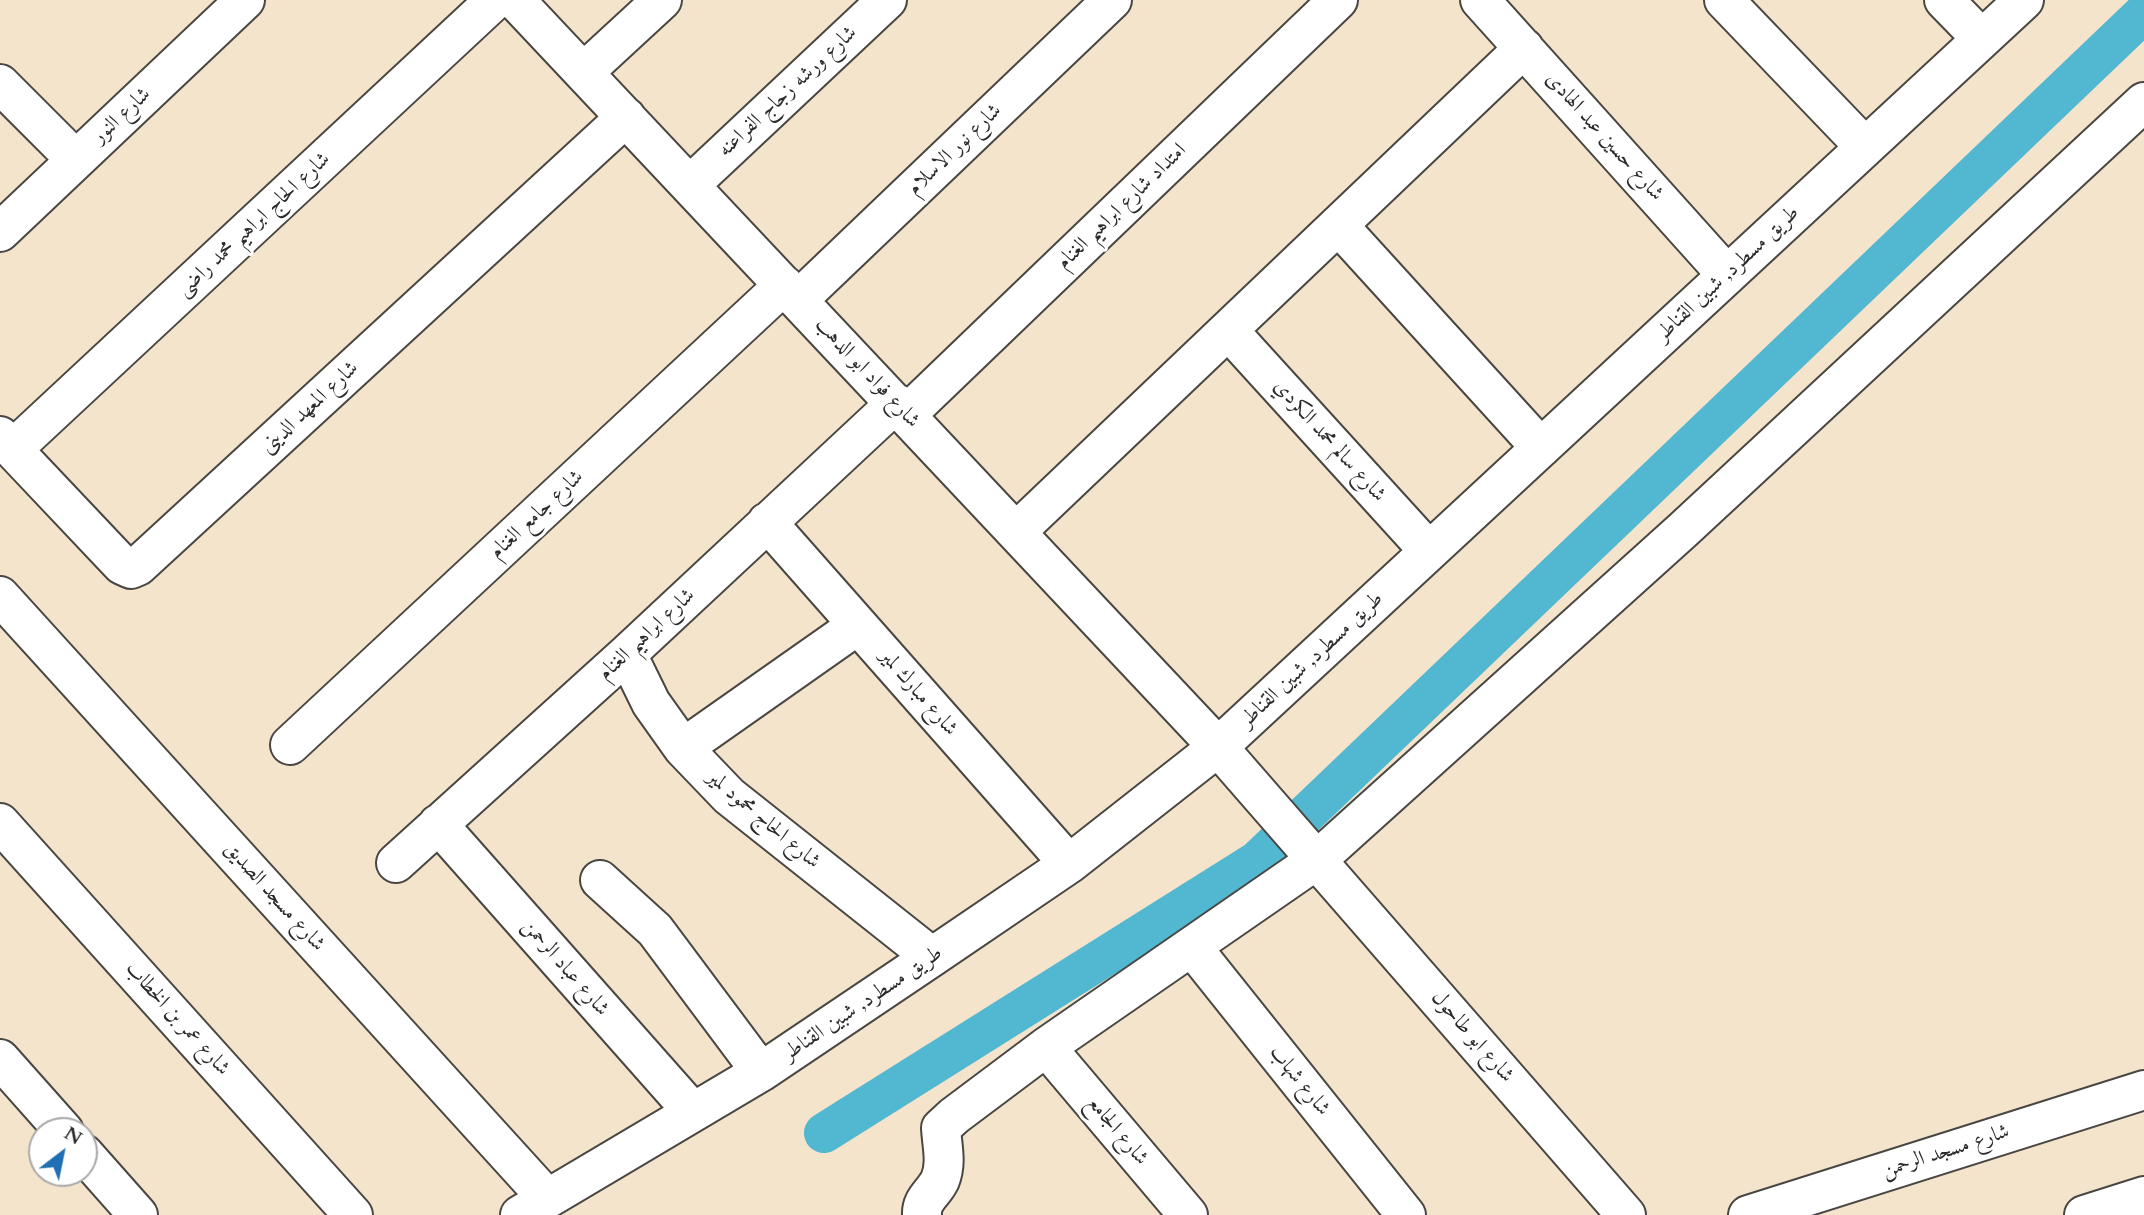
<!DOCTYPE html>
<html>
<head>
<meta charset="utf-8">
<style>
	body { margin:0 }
	#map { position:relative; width:2144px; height:1215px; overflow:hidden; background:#f5e4cc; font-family:Cardo,serif }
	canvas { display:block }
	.north { position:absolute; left:28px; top:1117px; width:70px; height:70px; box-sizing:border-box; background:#fff; border:2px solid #aaa; border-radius:50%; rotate:32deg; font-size:19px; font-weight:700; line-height:28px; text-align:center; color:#2b2b2b }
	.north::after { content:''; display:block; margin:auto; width:24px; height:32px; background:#1f6fb2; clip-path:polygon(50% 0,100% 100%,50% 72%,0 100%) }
</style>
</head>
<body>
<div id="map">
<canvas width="2144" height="1215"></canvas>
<div class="north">N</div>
</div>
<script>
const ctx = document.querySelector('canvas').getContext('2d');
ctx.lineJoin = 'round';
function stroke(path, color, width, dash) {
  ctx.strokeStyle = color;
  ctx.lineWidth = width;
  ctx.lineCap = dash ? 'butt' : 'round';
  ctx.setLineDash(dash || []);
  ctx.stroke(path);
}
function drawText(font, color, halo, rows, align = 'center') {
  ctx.font = font + ' Cardo,Amiri,serif';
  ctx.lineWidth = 6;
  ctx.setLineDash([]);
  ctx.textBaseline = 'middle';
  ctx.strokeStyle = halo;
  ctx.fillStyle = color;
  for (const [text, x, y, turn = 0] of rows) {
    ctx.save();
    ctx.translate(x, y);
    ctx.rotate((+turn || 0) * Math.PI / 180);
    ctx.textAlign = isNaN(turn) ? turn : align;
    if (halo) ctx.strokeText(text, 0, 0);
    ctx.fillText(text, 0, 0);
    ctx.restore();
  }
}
stroke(new Path2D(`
	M824,1133L1257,861L2144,13`), '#52b7d0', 40);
const minor = new Path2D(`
	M515,0L1218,747L1626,1215
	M1480,0L1727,275
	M1724,0L1865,147
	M1944,0L1982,39
	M584,72L662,0
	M0,84L76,160
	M690,185L887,0
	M1338,225L1541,448
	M0,232L245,0
	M798,300L1112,0
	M1228,330L1429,551
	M906,415L1338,0
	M0,436L122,565L131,569L138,566L626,117
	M13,449L495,0
	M767,522L1069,864
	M1016,532L1524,48
	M0,596L547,1198
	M627,654L651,703L683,748L729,796L932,957
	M290,745L784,285
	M683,748L858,625
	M0,823L353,1215
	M438,824L692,1111
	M396,863L627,654L896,403
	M600,880L655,930L761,1072
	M1192,947L1406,1215
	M1046,1047L1188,1215
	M0,1059L64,1131
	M84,1154L138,1215
	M520,1215L761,1072L932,957L1069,864L1218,747L2024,0
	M922,1215C921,1199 934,1193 940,1180C947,1163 942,1146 941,1128L954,1116L1046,1047L1318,859L1683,530L2144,102
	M1748,1215L2144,1090`);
const highway = new Path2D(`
	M2084,1215L2144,1196`);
stroke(minor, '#494743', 42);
stroke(highway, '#494743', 42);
stroke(minor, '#fff', 38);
stroke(highway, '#fff', 38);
drawText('21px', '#2b2b2b', '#fff', [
	["شارع ورشه زجاج الفراعنه",788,92,-43],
	["شارع النور",122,116,-43],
	["شارع حسين عبد الهادى",1604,137,48],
	["شارع نور الاسلام",955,150,-44],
	["امتداد شارع ابراهيم الغنام",1122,207,-44],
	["شارع الحاج ابراهيم محمد راضى",254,225,-43],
	["طريق مسطرد, شبين القناطر",1728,274,-43],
	["شارع فواد ابو الدهب",867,373,47],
	["شارع المعهد الدينى",310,408,-43],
	["شارع سالم محمد الكردي",1329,441,48],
	["شارع جامع الغنام",537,515,-43],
	["شارع ابراهيم الغنام",647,635,-43],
	["طريق مسطرد, شبين القناطر",1312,660,-43],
	["شارع مبارك لمير",918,693,49],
	["شارع الحاج محمود لمير",763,820,40],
	["شارع مسجد الصديق",274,897,48],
	["شارع عباد الرحمن",565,968,49],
	["طريق مسطرد, شبين القناطر",863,1004,-34],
	["شارع عمر بن الخطاب",177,1019,48],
	["شارع ابو طاحول",1472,1037,49],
	["شارع شهاب",1299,1081,51],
	["شارع الجامع",1117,1131,50],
	["شارع مسجد الرحمن",1946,1152,-18]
]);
</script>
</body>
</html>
